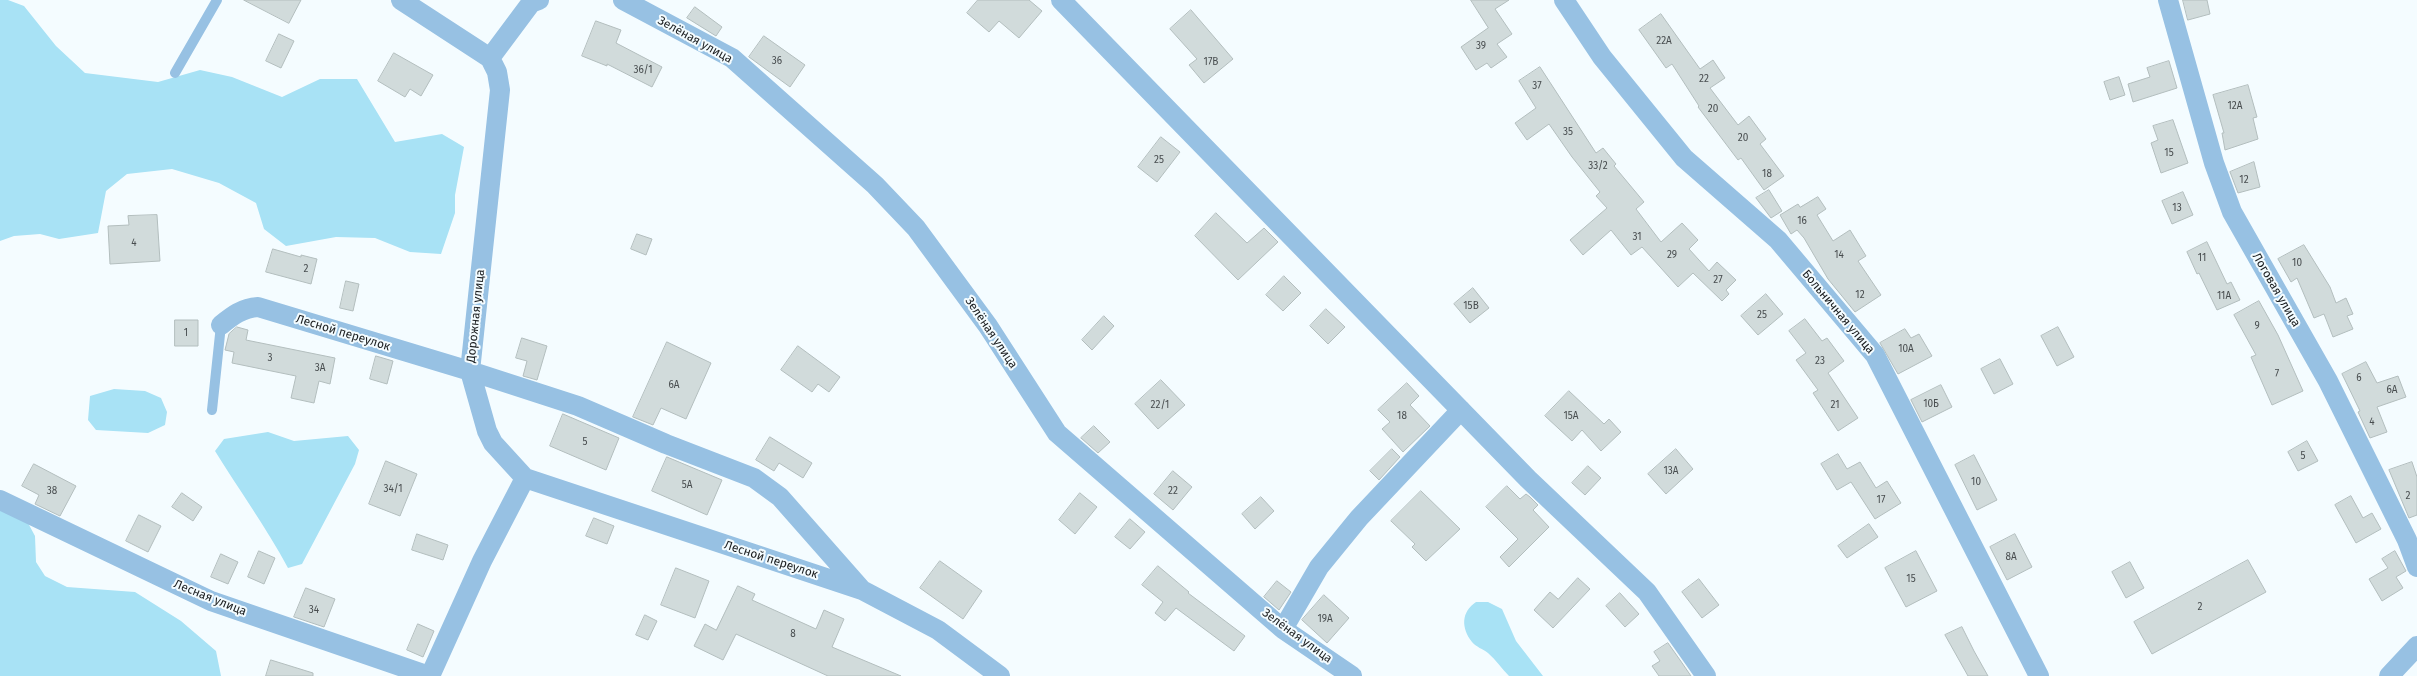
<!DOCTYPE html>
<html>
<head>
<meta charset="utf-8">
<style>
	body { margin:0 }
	canvas { display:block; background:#f4fcff }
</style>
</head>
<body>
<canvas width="2417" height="676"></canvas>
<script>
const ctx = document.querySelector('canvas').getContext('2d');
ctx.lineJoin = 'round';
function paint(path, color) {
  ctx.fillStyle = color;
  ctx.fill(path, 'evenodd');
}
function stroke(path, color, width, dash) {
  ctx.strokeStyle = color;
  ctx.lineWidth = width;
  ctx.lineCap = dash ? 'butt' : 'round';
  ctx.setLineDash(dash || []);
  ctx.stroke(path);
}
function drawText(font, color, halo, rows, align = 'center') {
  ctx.font = font + ' "Fira Sans",sans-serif';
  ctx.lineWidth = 4;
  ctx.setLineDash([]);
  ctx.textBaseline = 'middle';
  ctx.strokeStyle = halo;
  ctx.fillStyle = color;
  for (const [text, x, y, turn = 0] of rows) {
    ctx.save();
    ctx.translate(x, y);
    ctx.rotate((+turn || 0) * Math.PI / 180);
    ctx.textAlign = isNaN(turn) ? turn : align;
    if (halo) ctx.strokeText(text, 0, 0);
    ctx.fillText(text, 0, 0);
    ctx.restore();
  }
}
paint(new Path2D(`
	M0,0H8L24,6L56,46L85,73L158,82L200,70L232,77L282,97L320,79H357L395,142L442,134L464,147L455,195V213L441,254L410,252L375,238L336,237L286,246L264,229L256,203L219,183L172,169L127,174L106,191L98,233L59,239L40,234L14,236L0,241Z
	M114,389L145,391L161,398L167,412L165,425L148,433L96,430L88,420L90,396Z
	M268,432L294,441L348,436L359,450L355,464L302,564L288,568C266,527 239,490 215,451L224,439Z
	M0,505L21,510L35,536L36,562L45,576L67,587L135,592L181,621L216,651L221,676H0Z
	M1476,602H1488L1502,609L1516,641L1543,676H1509C1502,669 1496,660 1488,653C1483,649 1476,647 1472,642C1461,628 1461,612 1476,602Z`), '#a8e2f5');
const building = new Path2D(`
	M244,0H301L289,23Z
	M978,0H1029L1042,11L1019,38L999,21L989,32L967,13Z
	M1471,0H1509L1495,9L1512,34L1497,44L1507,57L1491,68L1487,63L1476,70L1461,47L1488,28Z
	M2183,0H2207L2210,14L2188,20Z
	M695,7L722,27L716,36L687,18Z
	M1191,10L1233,59L1204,83L1189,65L1197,59L1170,29Z
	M1661,14L1700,69L1713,60L1725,78L1710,88L1738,125L1749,116L1766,139L1760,144L1784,176L1764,190L1741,158L1738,160L1698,107L1699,106L1672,64L1666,68L1639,30Z
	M596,21L621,30L616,43L662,67L652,87L607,64V66L582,56Z
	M279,34L294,41L281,68L266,61Z
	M764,36L805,65L790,87L749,57Z
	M394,53L433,75L421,96L410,89L405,97L378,81Z
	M2169,61L2177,88L2133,102L2128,84L2150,77L2147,68Z
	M1540,67L1596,153L1603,148L1616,164L1614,166L1644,202L1636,209L1661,242L1682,223L1698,240L1689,249L1709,271L1717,262L1736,280L1726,290L1729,294L1722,301L1693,273L1678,287L1642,247L1631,255L1611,230L1583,255L1570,240L1607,208L1596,196L1600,192L1572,157L1549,124L1527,140L1515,123L1536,108L1519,81Z
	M2119,77L2125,95L2110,100L2104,82Z
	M2248,85L2257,117L2253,118L2258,139L2225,150L2222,133H2224L2213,95Z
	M2173,120L2188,163L2161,173L2151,143L2158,140L2153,126Z
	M1161,137L1180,152L1157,182L1138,167Z
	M2254,162L2260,187L2238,193L2230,172Z
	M1769,190L1782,211L1771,218L1756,198Z
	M2183,192L2193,215L2172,224L2162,201Z
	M1818,197L1826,209L1817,215L1833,241L1850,230L1866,256L1858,261L1881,295L1855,312L1828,279L1804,238L1797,230L1791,234L1780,215L1798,204L1800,207Z
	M1216,213L1247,243L1264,228L1278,242L1238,280L1195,236Z
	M157,215L160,261L110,264L108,226L129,225L128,216Z
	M637,234L652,239L646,255L631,249Z
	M2207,242L2227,284L2231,282L2240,300L2217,310L2199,273L2197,274L2187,252Z
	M2304,245L2330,287L2336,303L2346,298L2353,314L2347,316L2353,329L2333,337L2324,314L2314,318L2297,278L2291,282L2278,259Z
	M273,249L301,257V255L317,259L311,284L266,272Z
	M1284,276L1301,293L1283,311L1266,295Z
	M346,281L359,284L353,311L340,308Z
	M1473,288L1489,308L1470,323L1454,304Z
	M1766,294L1783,314L1758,335L1741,316Z
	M2259,301L2278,335L2303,391L2272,405L2251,357L2256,355L2234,315Z
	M1326,309L1345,327L1328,344L1310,326Z
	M1104,316L1114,326L1092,350L1082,340Z
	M1805,319L1822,341L1827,338L1844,361L1828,373L1858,418L1838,431L1813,393L1818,390L1796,360L1806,353L1789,331Z
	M175,320H198V346H175Z
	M237,327L248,330L246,340L335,358L330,384L319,381L314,403L291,398L296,376L232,363L234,352L225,350L229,334Z
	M2058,327L2074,357L2057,366L2041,336Z
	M1905,329L1911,338L1919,334L1932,356L1898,374L1880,343Z
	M522,338L547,346L537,380L523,376L527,361L516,358Z
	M667,342L711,363L686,419L661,408L653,425L633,417Z
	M798,346L840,377L829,392L818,384L812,392L781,370Z
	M376,356L393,361L387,384L370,379Z
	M2000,359L2013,384L1994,394L1981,369Z
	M2366,362L2377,383L2398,376L2406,397L2377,407L2387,432L2370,438L2358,412L2360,411L2342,374Z
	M1161,380L1185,405L1158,429L1135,404Z
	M1407,383L1419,396L1410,405L1430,426L1403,452L1382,429L1390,422L1378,410Z
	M1941,385L1952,407L1922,422L1911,400Z
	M1569,391L1604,424L1609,419L1621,432L1601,451L1582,430L1572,441L1545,416Z
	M563,414L619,438L606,470L550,446Z
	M1094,426L1110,442L1098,453L1081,438Z
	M770,437L812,463L803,478L779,463L774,471L756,460Z
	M2307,441L2318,461L2298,471L2288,452Z
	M1392,449L1400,457L1379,480L1370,471Z
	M1676,449L1693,469L1666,494L1648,474Z
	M1838,454L1847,469L1860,462L1876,488L1887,481L1901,503L1875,519L1851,482L1837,490L1821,464Z
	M1974,455L1997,500L1977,510L1955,465Z
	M667,457L722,480L707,515L652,491Z
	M386,461L417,474L400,516L369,504Z
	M2412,462L2417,477V515L2409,518L2389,470Z
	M34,464L76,486L60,516L35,504L39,495L22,486Z
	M1588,466L1601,478L1585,495L1572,483Z
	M1173,471L1192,487L1173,510L1154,494Z
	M1507,486L1520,499L1526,494L1530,497L1538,505L1533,510L1549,527L1509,567L1500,557L1518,539L1486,507Z
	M1421,491L1460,529L1426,561L1412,547L1415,544L1391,521Z
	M182,493L202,507L193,521L172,507Z
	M1080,493L1097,507L1075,534L1059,520Z
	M2351,496L2363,518L2372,513L2381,529L2356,543L2335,505Z
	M1261,497L1274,511L1255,529L1242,514Z
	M139,515L161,526L148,552L126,541Z
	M594,518L614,526L607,544L586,536Z
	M1130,519L1145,532L1130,549L1115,537Z
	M1869,524L1878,537L1847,558L1838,546Z
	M417,534L448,545L443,560L412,550Z
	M2015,534L2032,567L2007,580L1990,547Z
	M259,551L275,558L264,584L248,577Z
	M1916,551L1937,591L1906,607L1885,568Z
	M2395,551L2406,571L2396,577L2403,588L2382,601L2369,579L2388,568L2382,559Z
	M221,554L238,562L228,584L211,577Z
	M2248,560L2266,592L2152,654L2134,622Z
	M940,561L982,591L963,619L920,588Z
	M2130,562L2144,588L2126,598L2112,572Z
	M1158,566L1189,592L1188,593L1245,636L1234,651L1176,608L1165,621L1155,613L1163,602L1142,585Z
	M676,568L709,581L695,618L661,605Z
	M1578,578L1590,589L1553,628L1534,610L1550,592L1558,599Z
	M1699,579L1719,605L1702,618L1682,592Z
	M1277,581L1291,592L1279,610L1264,597Z
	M738,586L755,594L752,600L816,629L824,610L844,619L832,647L901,676H828L736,634L723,660L694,646L705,624L716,630Z
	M306,588L335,599L324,627L294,617Z
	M1620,593L1639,614L1625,627L1606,606Z
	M1324,595L1349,618L1327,643L1302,620Z
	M645,615L657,621L648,640L636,635Z
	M418,624L434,631L423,657L407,650Z
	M1962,627L1974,651L1988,676H1968L1945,635Z
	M1668,643L1680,660L1691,676H1659L1652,666L1660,661L1654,652Z
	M271,660L313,673V676H266Z`);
paint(building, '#d1dbdb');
stroke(building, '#b3bebe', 1);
stroke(new Path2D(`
	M175,73L217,0
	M212,410L221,325`), '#97c1e3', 10);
stroke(new Path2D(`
	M401,0L490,58L497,72L500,90L470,371L487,431L493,443L525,478L482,561L430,676
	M623,0L732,58L875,185L916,228L988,326L1057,433L1283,629L1352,676
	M1061,0L1528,479L1647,592L1706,676
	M1564,0L1602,57L1684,158L1778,240L1875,355L2039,676
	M2168,0L2214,163L2232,212L2328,381L2407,540L2417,567
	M490,58L531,3L539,0
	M221,325C232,316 242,308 258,307L470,371L578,406L666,444L754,478L780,497L862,590
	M525,478L862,590L938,630L1000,676
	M0,500L211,601L429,676
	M1283,629L1319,567L1359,518L1461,410
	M2389,676L2417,646`), '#97c1e3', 20);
drawText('10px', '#484d4f', null, [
	["22А",1664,41],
	["39",1481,46],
	["36",777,61],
	["17В",1211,62],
	["36/1",643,70],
	["22",1704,79],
	["37",1537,86],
	["12А",2235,106],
	["20",1713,109],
	["35",1568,132],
	["20",1743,138],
	["15",2169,153],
	["25",1159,160],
	["33/2",1598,166],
	["18",1767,174],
	["12",2244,180],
	["13",2177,208],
	["16",1802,221],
	["31",1637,237],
	["4",134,243],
	["29",1672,255],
	["14",1839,255],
	["11",2202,258],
	["10",2297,263],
	["2",306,269],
	["27",1718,280],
	["12",1860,295],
	["11А",2224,296],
	["15В",1471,306],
	["25",1762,315],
	["9",2257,326],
	["1",186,333],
	["10А",1906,349],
	["3",270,358],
	["23",1820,361],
	["3А",320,368],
	["7",2277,374],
	["6",2359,378],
	["6А",674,385],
	["6А",2392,390],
	["10Б",1931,404],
	["22/1",1160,405],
	["21",1835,405],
	["18",1402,416],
	["15А",1571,416],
	["4",2372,422],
	["5",585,442],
	["5",2303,456],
	["13А",1671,471],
	["10",1976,482],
	["5А",687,485],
	["34/1",393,489],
	["38",52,491],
	["22",1173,491],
	["2",2408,496],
	["17",1881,500],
	["8А",2011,557],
	["15",1911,579],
	["2",2200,607],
	["34",314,610],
	["19А",1325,619],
	["8",793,634]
]);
drawText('12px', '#1b1e20', '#f4fcff', [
	["Зелёная улица",695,40,29],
	["Логовая улица",2276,290,60],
	["Больничная улица",1838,312,50],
	["Дорожная улица",476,316,-84],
	["Лесной переулок",343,333,17],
	["Зелёная улица",991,333,56],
	["Лесной переулок",771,560,18],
	["Лесная улица",210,598,22],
	["Зелёная улица",1297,636,36]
]);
</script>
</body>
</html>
